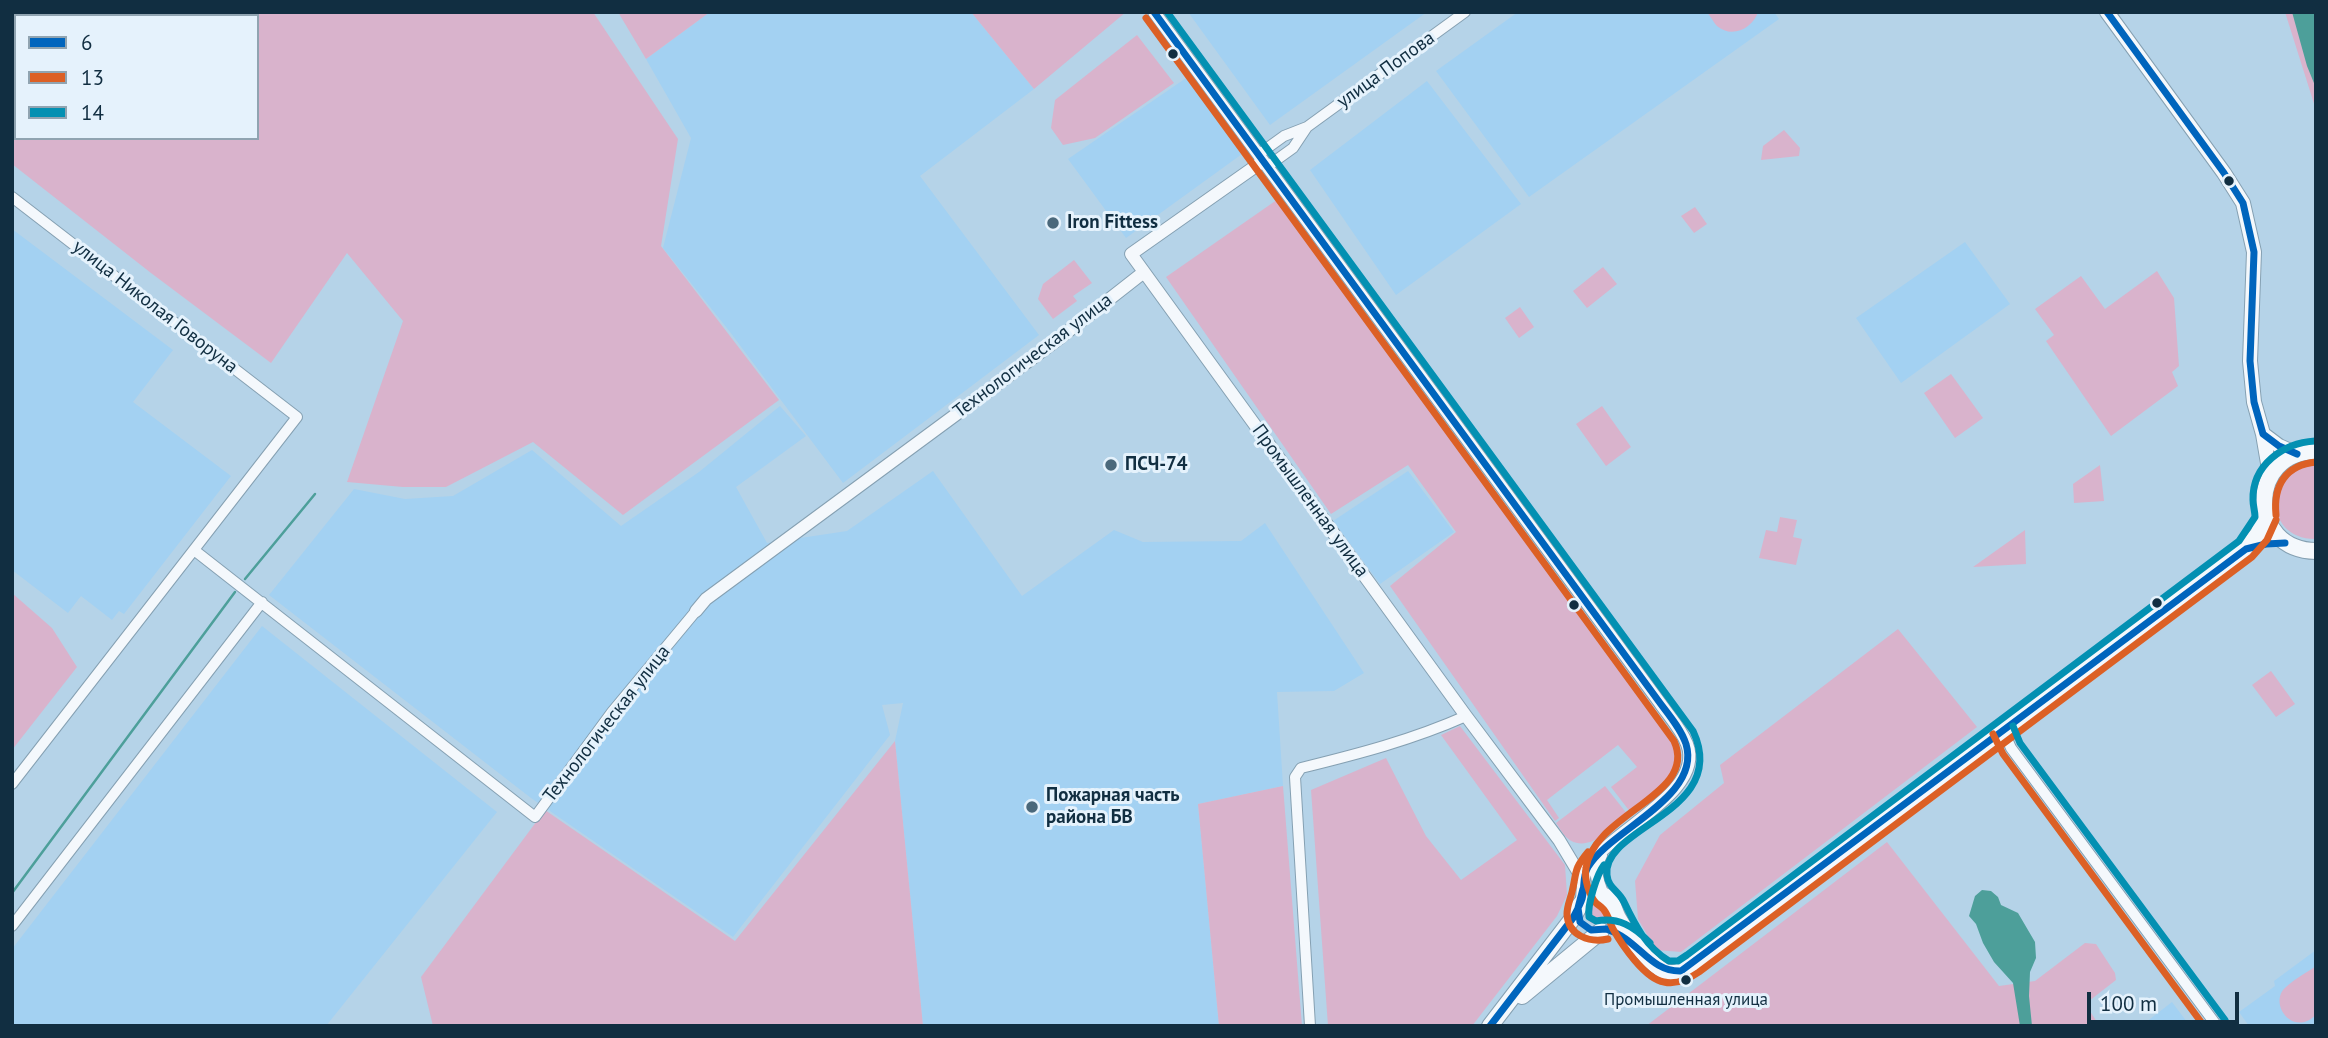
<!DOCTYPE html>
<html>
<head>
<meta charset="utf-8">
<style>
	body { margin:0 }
	#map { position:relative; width:2328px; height:1038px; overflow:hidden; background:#b5d3e8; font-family:"PT Sans",sans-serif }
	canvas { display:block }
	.frame { position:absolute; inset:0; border:14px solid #112e41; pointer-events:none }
	.legend { position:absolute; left:14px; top:14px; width:245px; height:126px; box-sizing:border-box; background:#e5f2fc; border:2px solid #90a4b1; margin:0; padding:9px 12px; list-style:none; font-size:21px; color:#112e41 }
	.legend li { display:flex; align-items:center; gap:14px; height:35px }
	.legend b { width:35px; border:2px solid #90a4b1 }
	.scale { position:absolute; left:2087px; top:992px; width:152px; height:32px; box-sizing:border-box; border:4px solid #112e41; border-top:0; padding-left:9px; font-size:21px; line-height:24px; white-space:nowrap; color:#112e41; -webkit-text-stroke:5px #e5f2fc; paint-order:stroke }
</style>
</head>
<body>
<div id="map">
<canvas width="2328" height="1038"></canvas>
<div class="frame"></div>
<ul class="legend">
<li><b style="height:9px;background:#0065bd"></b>6</li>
<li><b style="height:9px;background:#dc6025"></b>13</li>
<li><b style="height:9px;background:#0390b2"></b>14</li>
</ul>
<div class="scale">100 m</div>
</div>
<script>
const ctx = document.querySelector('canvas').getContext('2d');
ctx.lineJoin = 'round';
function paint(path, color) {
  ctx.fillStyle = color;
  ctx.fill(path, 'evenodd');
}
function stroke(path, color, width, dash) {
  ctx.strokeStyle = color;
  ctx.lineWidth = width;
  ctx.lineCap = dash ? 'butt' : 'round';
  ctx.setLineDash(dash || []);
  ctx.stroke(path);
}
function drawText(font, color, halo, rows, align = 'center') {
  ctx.font = font + ' "PT Sans",sans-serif';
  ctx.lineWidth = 6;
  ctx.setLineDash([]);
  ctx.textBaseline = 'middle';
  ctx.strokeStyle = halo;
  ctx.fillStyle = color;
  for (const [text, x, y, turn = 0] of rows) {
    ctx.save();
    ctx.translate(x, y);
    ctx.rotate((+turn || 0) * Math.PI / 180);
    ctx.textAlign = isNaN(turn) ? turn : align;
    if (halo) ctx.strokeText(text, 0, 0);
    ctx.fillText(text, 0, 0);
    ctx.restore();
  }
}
paint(new Path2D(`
	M710,12H971L1034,89L920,176L1039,335L843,483L730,332L663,248L691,138L646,59Z
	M1188,12H1427L1270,125Z
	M1518,12H1774L1779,19L1529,197L1436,71Z
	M1189,76L1242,154L1126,238L1068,159Z
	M1427,81L1521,204L1396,295L1310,170Z
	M12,229L173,350L133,402L231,476L124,614L119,611L112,620L81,596L68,613L12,570Z
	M1965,242L2010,304L1901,383L1856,318Z
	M780,406L806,436L736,487L767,543L847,531L933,471L1022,596L1114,530L1143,542L1241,541L1265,523L1364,673L1334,691L1277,692L1283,786L1198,804L1219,1026H923L895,741L903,703L882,705L890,735L733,937L531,798L269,595L354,489L405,499L453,496L532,450L621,526L699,472Z
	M1408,471L1454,532L1380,584L1333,521Z
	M262,626L497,812L326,1026H12V949Z
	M2316,950V1026H2249L2239,1012L2275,986L2274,981Z
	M2172,1002L2190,1026H2141Z`), '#a3d1f2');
paint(new Path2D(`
	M12,12H593L678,139L661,246L779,400L623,515L533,442L446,487H403L347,482L403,321L347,253L271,363L151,273L12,164ZM16,16H257V138H16Z
	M618,12H710L646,59Z
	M971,12H1126L1034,89Z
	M1707,12H1758C1753,28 1732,39 1717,26C1714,23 1711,17 1707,12Z
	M2285,12H2316V110Z
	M1137,35L1174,83L1095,138L1063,145L1051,128L1055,100Z
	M1784,130L1800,148L1799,156L1761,160L1763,146Z
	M1281,197L1674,744L1675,779L1631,813L1611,787L1637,767L1618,745L1547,800L1559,818L1555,821L1390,586L1456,532L1408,465L1331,514L1166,277Z
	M1695,207L1707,224L1694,233L1681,216Z
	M1074,260L1092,283L1073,296L1077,301L1053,319L1038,299L1043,284Z
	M1603,267L1617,284L1587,308L1573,291Z
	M2157,271L2174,298L2179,366L2172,372L2178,386L2111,436L2046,341L2054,335L2035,309L2081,276L2105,309Z
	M1520,307L1534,327L1519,338L1505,318Z
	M1951,374L1983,418L1955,438L1924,393Z
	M1602,406L1631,447L1606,466L1576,424Z
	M2316,463V539C2263,540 2261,465 2316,463Z
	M2100,465L2104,501L2074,503L2073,484Z
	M1780,517L1797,520L1793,537L1802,539L1796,565L1759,558L1766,530L1777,532Z
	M2025,530L2026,564L1973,567Z
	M12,593L52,628L77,667L12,750Z
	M1898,629L1977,727L1681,952L1656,950L1638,919L1635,881L1660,835L1724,783L1720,765Z
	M2271,671L2295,704L2276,717L2252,685Z
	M1460,726L1565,865L1567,895L1557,916L1472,1026H1328L1311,790L1386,758L1426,836L1461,880L1517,840L1441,735Z
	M895,741L923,1026H433L421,977L545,810L735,941Z
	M1283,786L1302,1026H1219L1198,804Z
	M1605,786L1628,815C1613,828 1586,856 1566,837C1562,833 1559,827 1556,823Z
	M1887,842L1999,986L2035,981L2085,943L2096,944L2115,973L2116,980L2089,1001L2088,1008L2097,1022L2094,1026H1646Z
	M1585 913a11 11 0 1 1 22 0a11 11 0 1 1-22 0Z
	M2316,966V1015C2313,1017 2310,1020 2307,1021C2289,1029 2272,1005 2283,990C2291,981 2306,973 2316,966Z`), '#d9b3cc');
paint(new Path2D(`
	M2292,12H2316V88L2307,66Z
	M1982,890L1991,891L1998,897L2001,905L2018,913L2035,942L2036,958L2030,972L2029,996L2032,1026H2020L2013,983L1994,962L1983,943L1976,924L1969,916L1975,896Z`), '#4d9f9a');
stroke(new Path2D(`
	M245,579L315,494
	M12,893L235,592`), '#4d9f9a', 2.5);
const minor = new Path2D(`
	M1259,154L1284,136L1307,127L1465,12
	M1268,166L1293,148L1307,127
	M12,197L297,417L12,784
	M194,550L535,817L612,712L696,611
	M2003,730L2011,748L2217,1026
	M12,926L262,602
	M1310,1026L1295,777L1301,768C1358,754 1412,740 1466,716`);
const tertiary = new Path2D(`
	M1154,12L1660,703C1669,716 1681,729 1687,744C1706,792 1609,831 1587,868C1582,878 1583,889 1582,900
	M1263,161L1131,254L1466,716L1559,840L1583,880
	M696,611L706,599L1061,337L1144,272
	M1601,855C1593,870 1597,880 1603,895`);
const secondary = new Path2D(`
	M2107,12L2224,173L2243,203L2254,252L2250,361L2254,402L2263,434L2270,475
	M2263,434L2279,446L2297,454`);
const primary = new Path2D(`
	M2316,451C2247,452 2247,550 2316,551
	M1522,996L1601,931
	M1490,1026L1573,918C1580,903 1589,886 1608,898C1614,904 1614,911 1618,918C1626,932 1655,974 1672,973C1680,973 1686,968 1693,964L2246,549L2258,534L2266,516`);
stroke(minor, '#85a0b2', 12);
stroke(tertiary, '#85a0b2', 14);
stroke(secondary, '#85a0b2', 16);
stroke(primary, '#85a0b2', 18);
stroke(minor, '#f4f8fc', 10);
stroke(tertiary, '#f4f8fc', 12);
stroke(secondary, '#f4f8fc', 14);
stroke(primary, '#f4f8fc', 16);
stroke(new Path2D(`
	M1154,12L1660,703C1669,715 1681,729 1686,744C1702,797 1611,829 1588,867C1582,877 1585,888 1582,899C1580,905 1576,912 1573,918L1490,1026
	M2107,12L2224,173L2243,203L2254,252L2250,361L2254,402L2263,434L2279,446L2297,454
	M1583,889L1578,908L1580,922L1591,930L1606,929
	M1606,929C1639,939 1649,972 1681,971L2246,549L2266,544L2285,543`), '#0065bd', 7);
stroke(new Path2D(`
	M1146,18L1674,741C1699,795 1594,813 1586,868C1584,879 1589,895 1596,903C1597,904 1603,908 1604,910C1608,915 1610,923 1613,929C1622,945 1645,979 1664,982C1677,985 1689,979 1699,972L2252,557L2267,540L2276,520
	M2276,515C2273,485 2286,465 2316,462
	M1993,734L2003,754L2204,1026
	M1588,852C1573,870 1577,872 1572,892C1570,900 1567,906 1567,914C1568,936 1590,943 1608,939`), '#dc6025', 7);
stroke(new Path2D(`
	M1167,12L1693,731C1731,812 1601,827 1607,875C1608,888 1619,891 1624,902C1635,925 1646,947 1669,961H1678L1687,955L2239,541L2255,517C2255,511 2253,506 2253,500C2252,465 2283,443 2315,441
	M2013,726L2020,743L2225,1020
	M1604,865C1597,874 1587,905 1589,917L1596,921C1618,917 1634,926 1650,943`), '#0390b2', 7);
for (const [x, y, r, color] of [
	[1173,54,6,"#112e41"],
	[2229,181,6,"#112e41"],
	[1053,223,7,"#4a687b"],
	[1111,465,7,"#4a687b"],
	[2157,603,6,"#112e41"],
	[1574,605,6,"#112e41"],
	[1032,807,7,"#4a687b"],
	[1686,980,6,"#112e41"]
]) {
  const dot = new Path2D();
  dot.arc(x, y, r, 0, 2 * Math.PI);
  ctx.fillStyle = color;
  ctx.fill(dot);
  stroke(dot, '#e5f2fc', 2.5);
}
drawText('17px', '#112e41', '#e5f2fc', [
	["Промышленная улица",1686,1000]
]);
drawText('19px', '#112e41', '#e5f2fc', [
	["улица Попова",1386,70,-36],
	["улица Николая Говоруна",155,307,38],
	["Технологическая улица",1033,356,-37],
	["Промышленная улица",1310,501,54],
	["Технологическая улица",607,724,-52]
]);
drawText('bold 19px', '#112e41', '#e5f2fc', [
	["Iron Fittess",1067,223],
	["ПСЧ-74",1125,465],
	["Пожарная часть",1046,796],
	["района БВ",1046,818]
], 'left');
</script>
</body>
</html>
